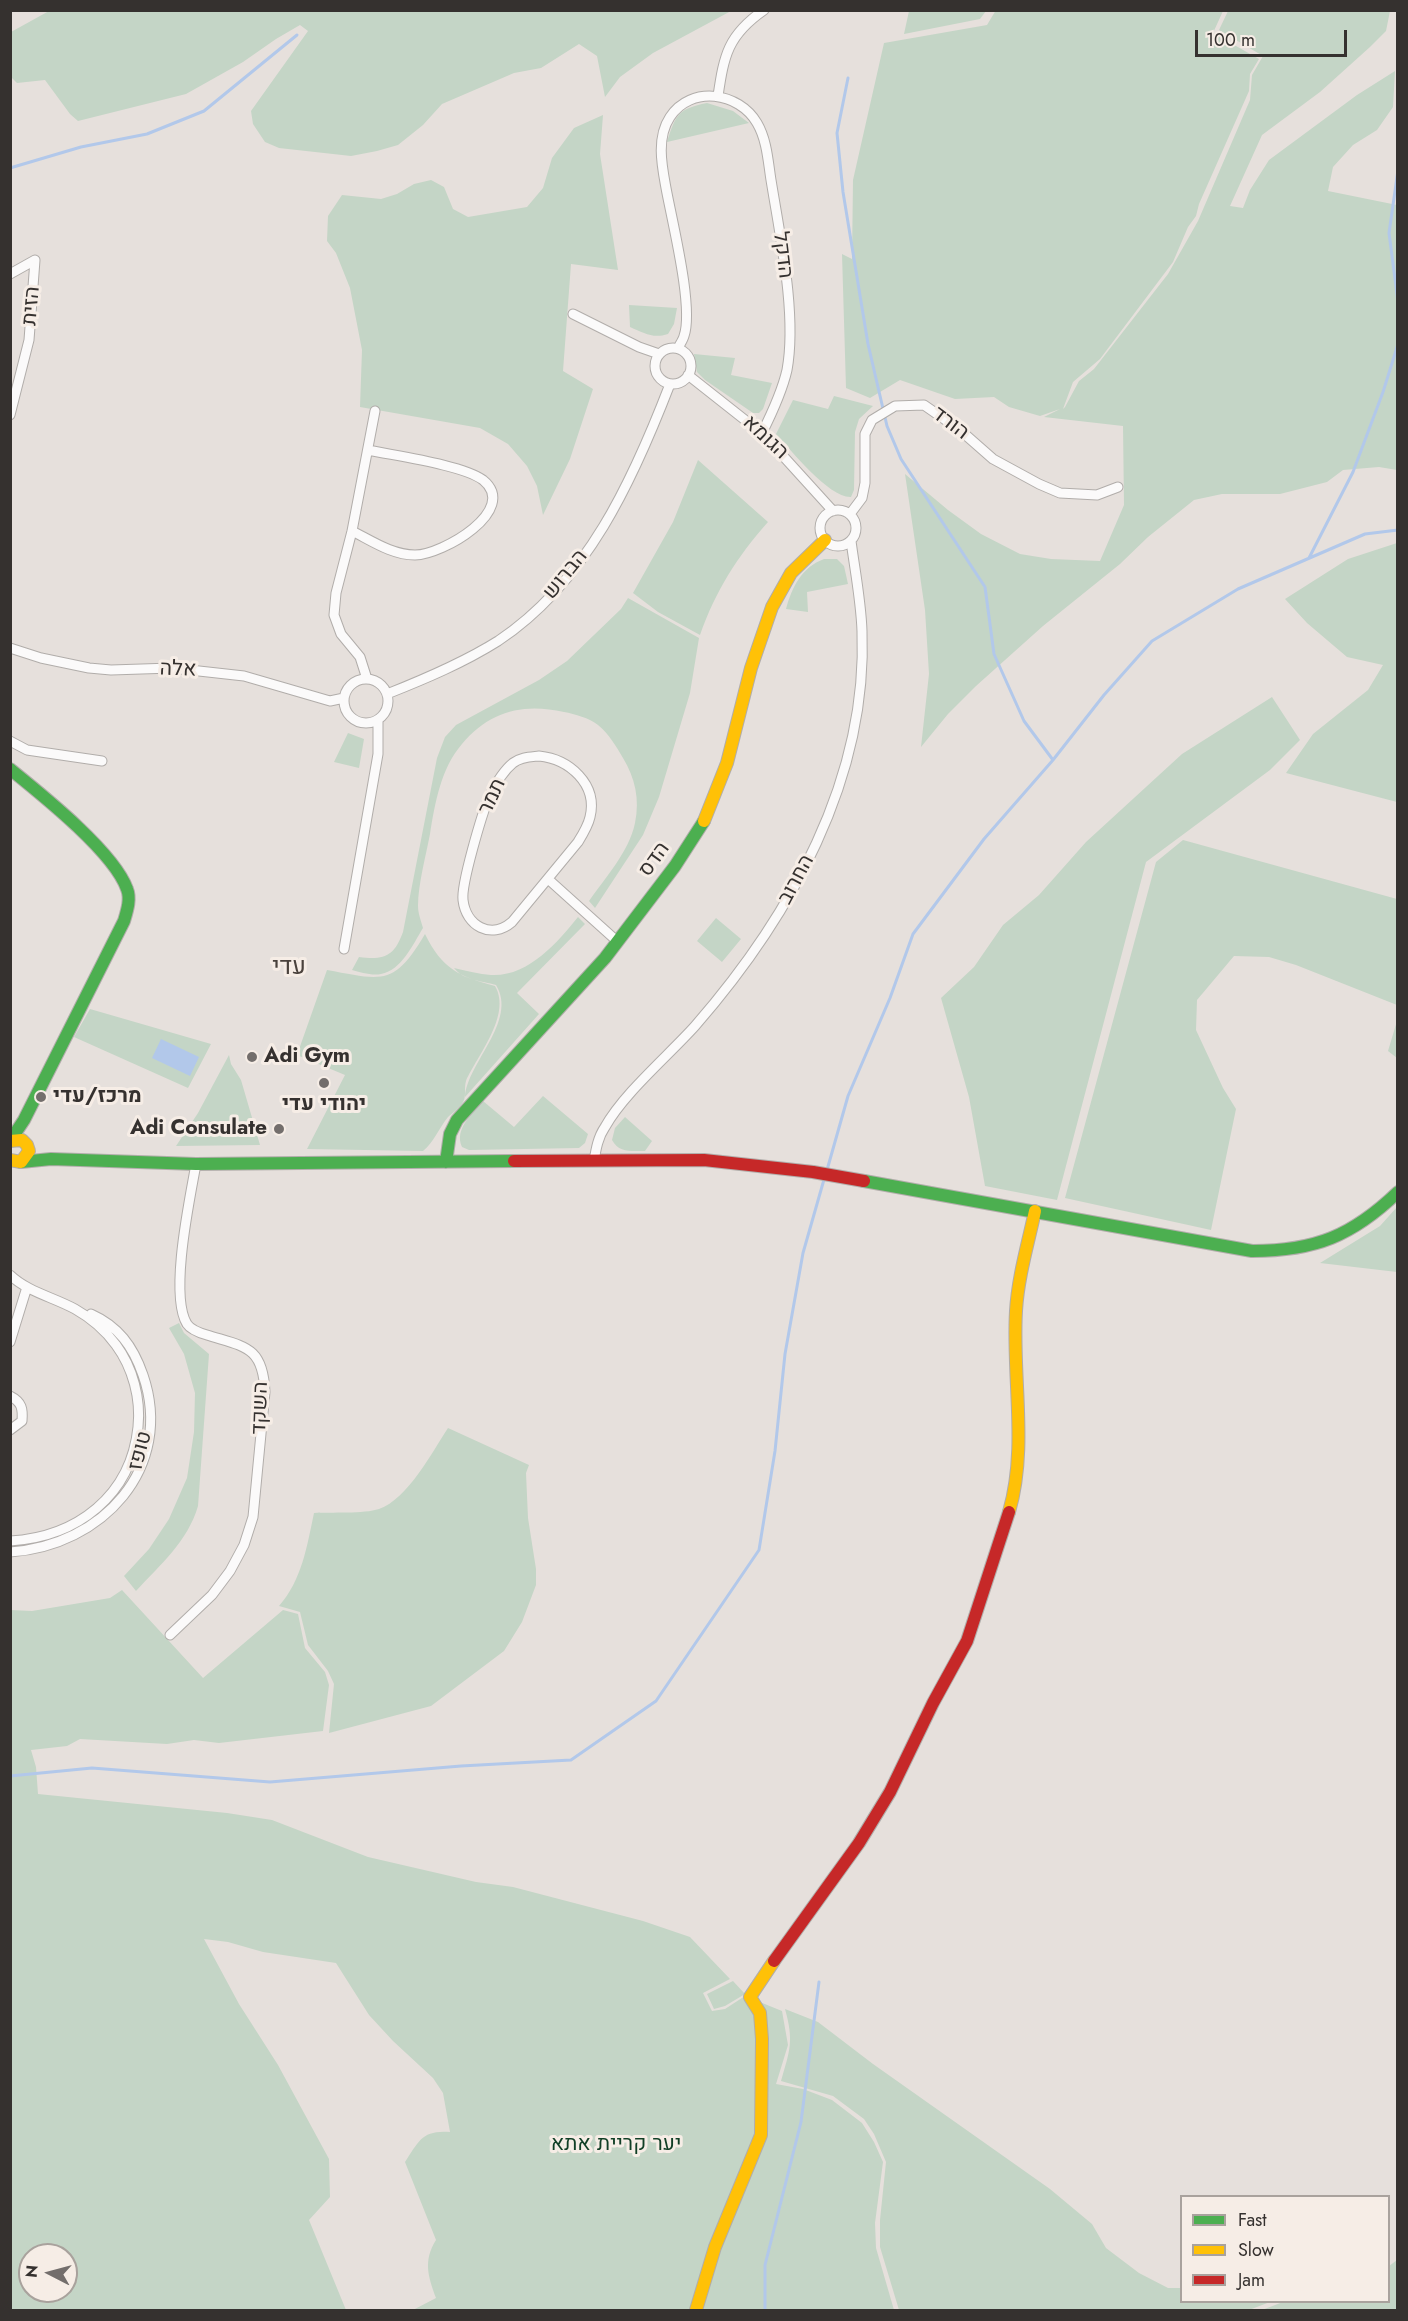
<!DOCTYPE html>
<html>
<head>
<meta charset="utf-8">
<style>
	body { margin:0 }
	#map { position:relative; width:1408px; height:2321px; overflow:hidden; background:#e6e0dc; font-family:Jost,sans-serif }
	canvas { display:block }
	.frame { position:absolute; inset:0; border:12px solid #35312f; pointer-events:none }
	.legend { position:absolute; left:1180px; top:2195px; width:210px; height:108px; box-sizing:border-box; background:#f6ede6; border:2px solid #a9a29d; margin:0; padding:8px 10px; list-style:none; font-size:18px; color:#35312f }
	.legend li { display:flex; align-items:center; gap:12px; height:30px }
	.legend b { width:30px; border:2px solid #a9a29d }
	.north { position:absolute; left:18px; top:2243px; width:60px; height:60px; box-sizing:border-box; background:#f6ede6; border:2px solid #a9a29d; border-radius:50%; rotate:276deg; font-size:16px; font-weight:700; line-height:24px; text-align:center; color:#35312f }
	.north::after { content:''; display:block; margin:auto; width:21px; height:27px; background:#736e6c; clip-path:polygon(50% 0,100% 100%,50% 72%,0 100%) }
	.scale { position:absolute; left:1195px; top:30px; width:152px; height:27px; box-sizing:border-box; border:3px solid #35312f; border-top:0; padding-left:8px; font-size:18px; line-height:21px; white-space:nowrap; color:#35312f; -webkit-text-stroke:4px #f6ede6; paint-order:stroke }
</style>
</head>
<body>
<div id="map">
<canvas width="1408" height="2321"></canvas>
<div class="frame"></div>
<ul class="legend">
<li><b style="height:8px;background:#4caf50"></b>Fast</li>
<li><b style="height:8px;background:#ffc107"></b>Slow</li>
<li><b style="height:8px;background:#c62828"></b>Jam</li>
</ul>
<div class="north">N</div>
<div class="scale">100 m</div>
</div>
<script>
const ctx = document.querySelector('canvas').getContext('2d');
ctx.lineJoin = 'round';
function paint(path, color) {
  ctx.fillStyle = color;
  ctx.fill(path, 'evenodd');
}
function stroke(path, color, width, dash) {
  ctx.strokeStyle = color;
  ctx.lineWidth = width;
  ctx.lineCap = dash ? 'butt' : 'round';
  ctx.setLineDash(dash || []);
  ctx.stroke(path);
}
function drawText(font, color, halo, rows, align = 'center') {
  ctx.font = font + ' Jost,Heebo,sans-serif';
  ctx.lineWidth = 6;
  ctx.setLineDash([]);
  ctx.textBaseline = 'middle';
  ctx.strokeStyle = halo;
  ctx.fillStyle = color;
  for (const [text, x, y, turn = 0] of rows) {
    ctx.save();
    ctx.translate(x, y);
    ctx.rotate((+turn || 0) * Math.PI / 180);
    ctx.textAlign = isNaN(turn) ? turn : align;
    if (halo) ctx.strokeText(text, 0, 0);
    ctx.fillText(text, 0, 0);
    ctx.restore();
  }
}
paint(new Path2D(`
	M996,10L1223,11L1213,33L1259,59L1250,74L1249,91L1199,204L1196,216L1188,227L1173,262L1100,359L1073,382L1063,409L1065,407L1079,381L1094,369L1168,274L1198,221L1250,100L1252,75L1263,56L1219,30L1228,11H1390L1386,31L1370,47L1320,92L1262,135L1230,206L1243,208L1250,190L1269,160L1357,95L1395,71L1393,107L1377,130L1353,145L1333,167L1328,191L1397,205V470L1379,467L1343,470L1327,482L1280,494H1222L1194,500L1148,537L1120,564L1043,626L976,686L948,714L921,747L929,674L925,610L905,474L948,510L981,534L1020,554L1051,559L1100,561L1124,505L1123,426L1044,417L1060,409L1040,416L1009,407L994,397L955,399L900,380L870,398L846,388L842,254L852,259L853,180L884,43L987,25Z
	M49,11V10L731,11L653,53L620,77L605,97L597,56L579,44L541,68L514,73L442,104L423,125L398,145L377,151L351,156L279,148L265,142L253,124L251,111L308,31L300,25L276,39L243,62L186,94L78,121L70,114L45,80L17,83L11,77V32Z
	M909,11V10L986,11L980,19L904,34Z
	M707,103L733,111L749,123L667,142C676,114 678,109 707,103Z
	M603,115L600,154L618,270L571,264L563,371L593,389L570,459L543,515L537,486L527,466L508,444L480,428L360,407L362,350L350,288L336,253L327,241L328,216L342,195L381,199L397,194L414,184L431,180L444,187L453,209L468,217L527,207L543,188L552,158L574,128Z
	M629,305L677,308L674,324L668,334C653,339 644,333 630,327Z
	M694,354L735,358L731,375L772,383L763,409L759,413H753L705,380L697,372Z
	M834,396L873,406L859,419L855,432L854,490L851,497C829,498 791,450 776,434L793,400L828,409Z
	M698,460L768,522C737,557 716,590 700,635L658,612L633,593L673,522Z
	M1397,543H1398L1397,802L1286,773L1313,734L1368,690L1383,665L1347,657L1307,623L1285,599L1348,559Z
	M824,559H837L844,566L848,584L807,592L808,612L786,609C792,587 802,567 824,559Z
	M628,598L699,638L690,693L659,797L643,835L595,908L589,901C605,878 629,852 635,823C640,799 635,778 623,758C616,746 609,734 598,725C589,718 575,714 564,712C523,703 490,711 462,744C441,768 435,803 430,834C426,855 418,885 418,906C418,913 421,921 423,928C413,944 402,970 381,974C372,976 360,972 352,970L359,957C384,960 394,957 403,932L437,758L445,737L456,725L539,680L567,661L621,609Z
	M1272,697L1300,740L1270,770L1146,862L1057,1200L985,1186L969,1097L941,998L974,967L1003,925L1039,895L1086,842L1182,754Z
	M348,733L364,739L359,768L334,762Z
	M1183,840L1397,899V1005L1296,965L1269,957L1234,956L1197,1000L1196,1030L1223,1088L1236,1109L1211,1230L1065,1198L1156,862Z
	M578,917L585,924L517,993L539,1014L465,1097C467,1063 518,1021 496,985C482,981 463,980 454,968C467,971 479,974 491,975C528,977 557,943 578,917Z
	M716,918L741,939L722,962L697,941Z
	M425,934C442,969 460,977 495,986C512,1015 477,1056 466,1081C464,1088 466,1094 464,1100C462,1106 453,1113 448,1117C439,1128 434,1142 423,1151L307,1149L345,1075L297,1055L327,970C382,980 394,987 425,934Z
	M90,1009L211,1044L188,1088L74,1037Z
	M1397,1021V1058L1388,1051Z
	M229,1055L231,1064L241,1080L260,1145L176,1146L198,1113Z
	M543,1096L588,1134L585,1143L579,1148L469,1150L462,1147C454,1129 472,1114 483,1101L514,1127Z
	M625,1117L652,1141L645,1151C631,1151 619,1153 612,1140L615,1128Z
	M1397,1207V1272L1320,1263L1380,1226Z
	M179,1323L184,1333L209,1354L198,1506C188,1541 160,1565 136,1591L124,1576L149,1549L169,1519L187,1478L194,1432L195,1393L184,1354L169,1328Z
	M448,1428L529,1465L526,1473L528,1518L536,1569V1585L522,1622L504,1651L431,1706L329,1733L334,1684L328,1671L308,1645L300,1612L279,1606C302,1580 307,1546 314,1513C331,1512 364,1514 379,1509C408,1499 432,1452 448,1428Z
	M122,1590L203,1678L283,1610L298,1614L305,1648L325,1672L329,1685L323,1731L219,1743L194,1740L167,1744L80,1739L67,1746L31,1750L36,1767L38,1794L227,1813L272,1820L368,1857L476,1882L513,1887L643,1921L690,1937L730,1979L703,1993L712,2011L725,2009L745,1996L782,2011L788,2045L776,2084L803,2089L832,2100L862,2123L874,2142L883,2162L875,2223L876,2248L894,2310H413L436,2298C428,2276 423,2261 436,2240L405,2162C419,2141 422,2130 450,2132L443,2093L433,2078L393,2041L369,2015L336,1963L263,1952L228,1942L204,1939L239,2004L278,2065L329,2159L330,2197L309,2220L346,2310H11L10,1610L32,1611L110,1598ZM30,2255H66V2291H30Z
	M733,1981L745,1994L725,2006L714,2009L707,1994Z
	M785,2009L818,2022L873,2064L1050,2189L1092,2224L1106,2248L1139,2273L1168,2288H1181L1182,2302H1270L1249,2310H899L880,2247V2220L886,2162L874,2134L864,2119L833,2096L781,2081C790,2050 794,2041 785,2009Z
	M1397,2260V2310H1262L1283,2302H1388L1389,2266Z`), '#c4d5c6');
paint(new Path2D(`
	M161,1039L199,1057L190,1076L152,1058Z`), '#b2c8ea');
stroke(new Path2D(`
	M848,78L837,133L843,192L868,344L887,426L901,459L985,587L994,654L1024,721L1053,760
	M10,168L81,147L147,134L204,111L297,35
	M1398,170L1389,233L1398,302
	M1309,558L1353,472L1383,392L1398,344
	M827,1170L848,1096L890,998L913,934L984,839L1053,760L1104,695L1152,641L1238,589L1365,534L1398,530
	M10,1776L92,1768L270,1782L461,1766L571,1760L656,1701L759,1550L775,1451L785,1354L803,1253L825,1176
	M765,2310V2265L801,2122L819,1982`), '#b2c8ea', 3);
const street = new Path2D(`
	M718,96C724,55 728,35 764,10
	M10,274L35,260L29,340L10,415
	M573,314L639,347L659,354
	M655 366a18 18 0 1 1 36 0a18 18 0 1 1-36 0Z
	M678,348C680,344 683,340 684,336C694,308 672,221 666,188C662,166 656,138 670,117C691,85 739,92 757,123C767,140 768,161 771,180C780,236 797,315 787,370C782,392 772,413 762,433
	M688,375L764,435L833,511
	M820 528a18 18 0 1 1 36 0a18 18 0 1 1-36 0Z
	M850,514L862,498L865,483V434L872,420L895,406L924,405L960,430L993,459L1039,484L1060,493L1097,495L1118,487
	M352,531C372,541 392,555 415,555C442,555 520,510 483,480C463,465 396,456 368,450
	M10,648L41,658L89,668L111,670L172,668L244,676L330,701L344,698
	M367,679L360,657L341,634L334,615L336,593L352,531L375,411
	M344 701a22 22 0 1 1 44 0a22 22 0 1 1-44 0Z
	M387,694C425,679 463,663 498,641C587,582 633,480 670,384
	M10,741L27,750L102,761
	M539,756C569,759 598,784 590,817C588,826 583,834 578,842L512,922C491,940 466,926 463,900C461,884 482,814 489,797C495,785 503,771 513,763C521,757 530,757 539,756Z
	M548,879L618,942
	M344,949L378,754V720
	M594,1161C596,1149 598,1137 605,1127C624,1093 668,1056 695,1026C790,917 868,779 862,631C861,601 855,571 851,541
	M10,1275C28,1292 53,1297 75,1309C91,1318 105,1330 116,1345C133,1368 141,1399 138,1427C131,1496 77,1537 10,1541
	M10,1342L27,1287
	M10,1396C22,1402 23,1409 22,1421L10,1430
	M10,1552C102,1546 175,1468 143,1375C133,1346 118,1326 91,1314
	M170,1635L212,1595L230,1571L244,1545L253,1517L265,1392C263,1346 245,1347 207,1335C200,1333 191,1330 187,1324C169,1295 190,1198 196,1164`);
const fast = new Path2D(`
	M10,769C41,794 114,852 127,889C131,899 127,911 124,921L24,1120L10,1141
	M21,1162L51,1159L196,1164L514,1161
	M446,1162L450,1134L457,1120L605,958L675,866L704,821
	M864,1181L1252,1251C1315,1251 1352,1236 1398,1192`);
const slow = new Path2D(`
	M704,821L727,763L751,668L772,607L791,573L825,540
	M10,1141L22,1140L27,1145L29,1151L21,1162L10,1160
	M1009,1512C1028,1447 1012,1378 1016,1311C1018,1277 1028,1244 1035,1211
	M696,2310L715,2247L761,2135L762,2039L760,2013L750,1997L774,1961`);
const jam = new Path2D(`
	M514,1161L704,1160L813,1172L864,1181
	M774,1961L859,1843L890,1792L933,1703L967,1641L1009,1512`);
stroke(street, '#b1adaa', 11);
stroke(fast, '#b1adaa', 14);
stroke(slow, '#b1adaa', 14);
stroke(jam, '#b1adaa', 14);
stroke(street, '#fbfafa', 9);
stroke(fast, '#4caf50', 12);
stroke(slow, '#ffc107', 12);
stroke(jam, '#c62828', 12);
for (const [x, y, r, color] of [
	[252,1057,6,"#736e6c"],
	[324,1083,6,"#736e6c"],
	[41,1097,6,"#736e6c"],
	[279,1129,6,"#736e6c"]
]) {
  const dot = new Path2D();
  dot.arc(x, y, r, 0, 2 * Math.PI);
  ctx.fillStyle = color;
  ctx.fill(dot);
  stroke(dot, '#f6ede6', 2);
}
drawText('21px', '#35312f', '#f6ede6', [
	["הדקל",782,255,83],
	["הזית",32,306,-85],
	["הורד",950,424,37],
	["הגומא",765,438,43],
	["הברוש",566,575,-51],
	["אלה",178,670,2],
	["תמר",493,797,-65],
	["הדס",655,860,-54],
	["החרוב",797,880,-62],
	["השקד",261,1408,-88],
	["טופז",141,1451,-75]
]);
drawText('bold 21px', '#35312f', '#f6ede6', [
	["Adi Gym",264,1057],
	["מרכז/עדי",53,1097],
	["יהודי עדי",324,1105,"center"],
	["Adi Consulate",267,1129,"right"]
], 'left');
drawText('21px', '#113f26', '#f6ede6', [
	["יער קריית אתא",616,2145]
]);
drawText('24px', '#4a423d', '#f6ede6', [
	["עדי",289,968]
]);
</script>
</body>
</html>
